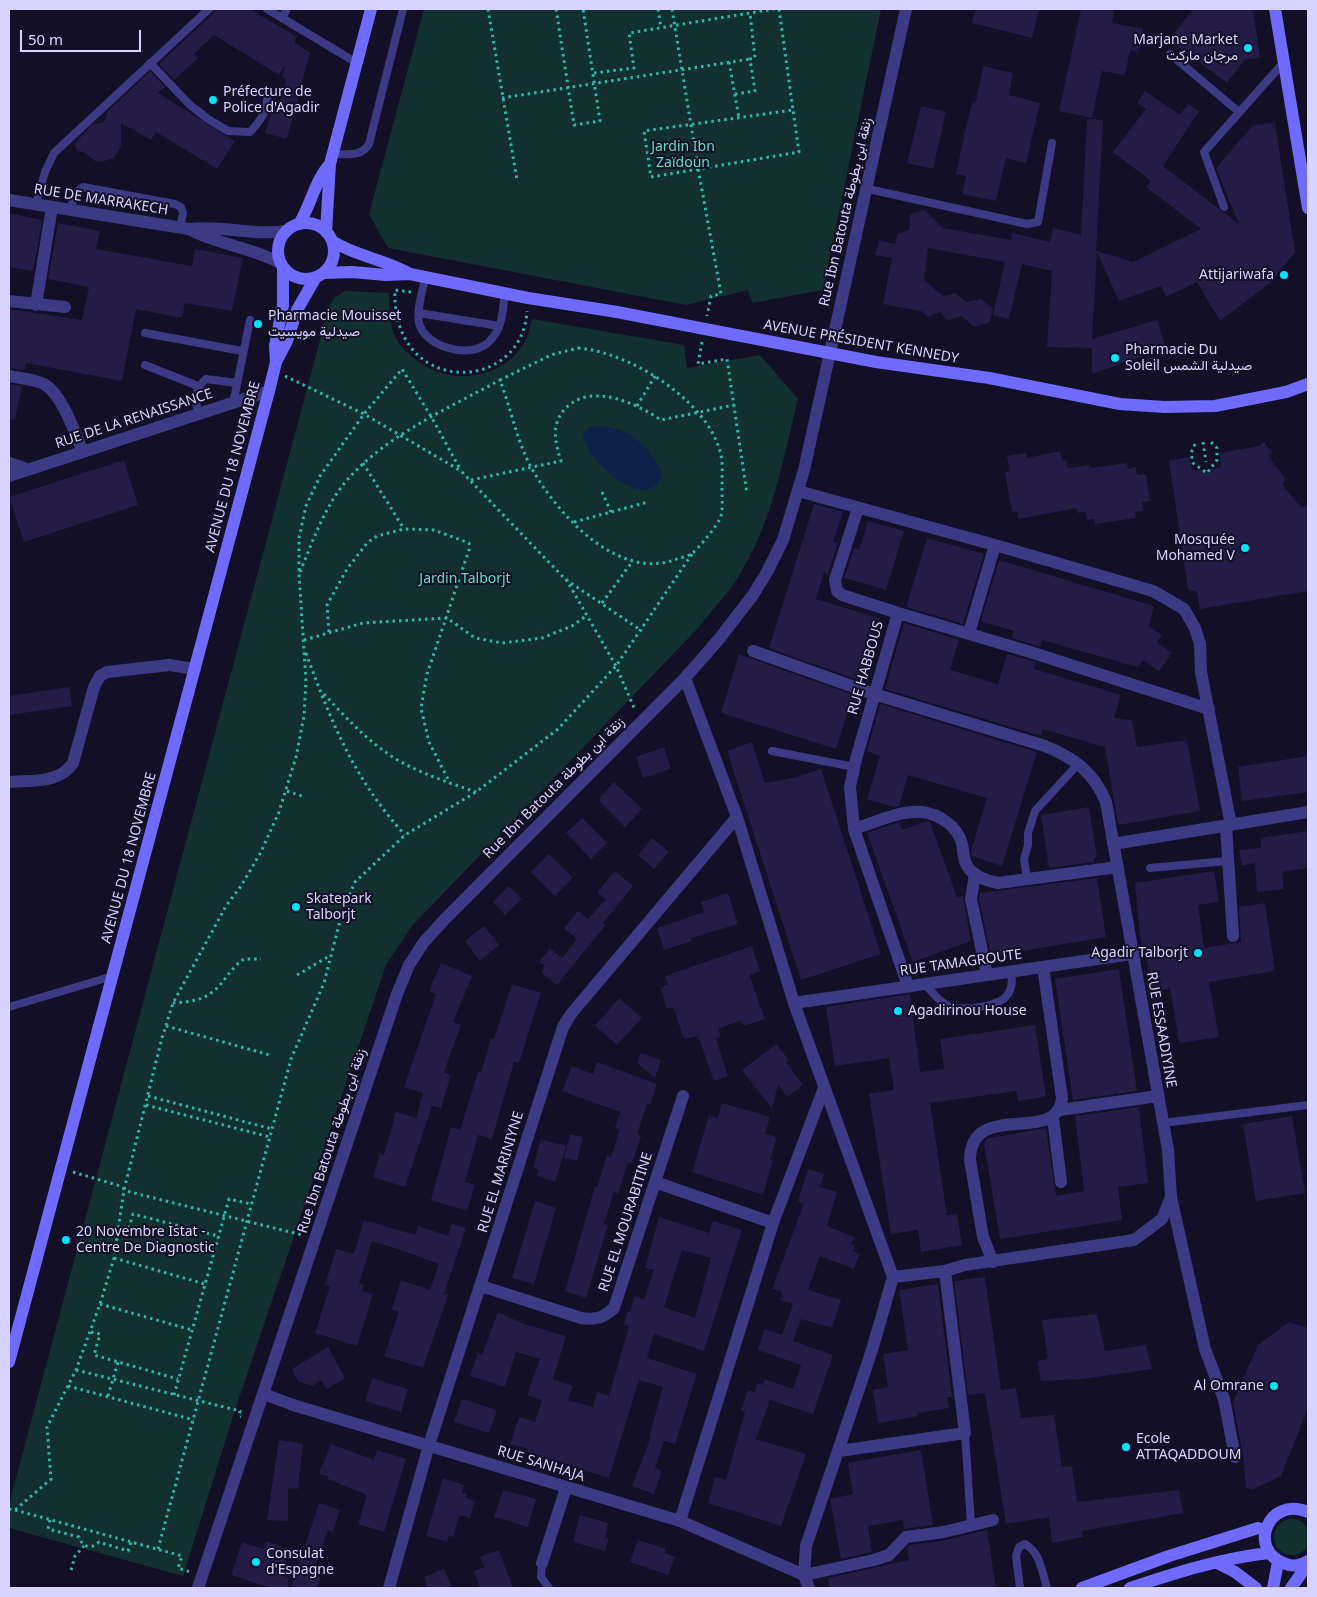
<!DOCTYPE html>
<html>
<head>
<meta charset="utf-8">
<style>
	body { margin:0 }
	#map { position:relative; width:1317px; height:1597px; overflow:hidden; background:#130f26; font-family:"Noto Sans",sans-serif }
	canvas { display:block }
	.frame { position:absolute; inset:0; border:10px solid #d9d4ff; pointer-events:none }
	.scale { position:absolute; left:20px; top:30px; width:121px; height:22px; box-sizing:border-box; border:2px solid #d9d4ff; border-top:0; padding-left:6px; font-size:15px; line-height:18px; white-space:nowrap; color:#d9d4ff; -webkit-text-stroke:4px #130f26; paint-order:stroke }
</style>
</head>
<body>
<div id="map">
<canvas width="1317" height="1597"></canvas>
<div class="frame"></div>
<div class="scale">50 m</div>
</div>
<script>
const ctx = document.querySelector('canvas').getContext('2d');
ctx.lineJoin = 'round';
function paint(path, color) {
  ctx.fillStyle = color;
  ctx.fill(path, 'evenodd');
}
function stroke(path, color, width, dash) {
  ctx.strokeStyle = color;
  ctx.lineWidth = width;
  ctx.lineCap = dash ? 'butt' : 'round';
  ctx.setLineDash(dash || []);
  ctx.stroke(path);
}
function drawText(font, color, halo, rows, align = 'center') {
  ctx.font = font + ' "Noto Sans",Vazirmatn,sans-serif';
  ctx.lineWidth = 4;
  ctx.setLineDash([]);
  ctx.textBaseline = 'middle';
  ctx.strokeStyle = halo;
  ctx.fillStyle = color;
  for (const [text, x, y, turn = 0] of rows) {
    ctx.save();
    ctx.translate(x, y);
    ctx.rotate((+turn || 0) * Math.PI / 180);
    ctx.textAlign = isNaN(turn) ? turn : align;
    if (halo) ctx.strokeText(text, 0, 0);
    ctx.fillText(text, 0, 0);
    ctx.restore();
  }
}
paint(new Path2D(`
	M424,9H881L823,290L752,303L748,290L686,305L388,248L369,214Z
	M345,291L389,293C389,307 389,320 394,334C399,347 411,357 422,364C456,387 509,377 527,337C529,332 530,325 532,319L684,345L687,368L760,355L798,399C783,461 772,524 737,579C726,596 711,611 699,627L412,926L386,965L237,1404L183,1576L9,1528V1504L328,310L334,298Z
	M1274 1537a18 18 0 1 1 36 0a18 18 0 1 1-36 0Z`), '#12302f');
paint(new Path2D(`
	M601,426C612,428 624,430 633,437C645,446 673,472 655,486C634,504 584,457 583,434L590,427Z`), '#0c2248');
paint(new Path2D(`
	M218,9H250L297,37L294,42L310,53L287,139L265,133L274,104L279,106L286,79L282,76L286,64L279,75L214,35L194,54L198,58L174,80L159,64Z
	M975,9H1039L1032,38L972,23Z
	M1081,9H1115L1112,23L1143,29L1139,52L1130,50L1125,75L1102,71L1092,118L1059,111Z
	M1193,9H1253L1260,58L1245,59L1227,83L1169,40Z
	M983,66L1013,73L1009,95L1040,103L1026,163L1006,158L996,201L962,194L966,176L956,174L968,118L973,101L976,102Z
	M150,71L165,87L158,93L235,141L217,169L156,132L151,140L121,123V146L114,158L101,162L95,161L85,153L77,151L75,144L77,141L92,125L104,122L108,111Z
	M1145,91L1180,115L1188,104L1199,111L1163,166L1239,224L1216,168L1253,125L1275,123L1295,252L1270,283L1220,321L1197,282L1166,297L1161,286L1119,301L1097,252L1092,339L1157,320L1166,348L1092,374V348L1047,347L1052,271L1022,264L1009,319L993,315L1005,262L928,248L924,280L943,296L955,293L966,302L982,299L993,309L990,322L974,327L962,316L947,320L940,312L928,317L921,311L883,304L892,258L875,255L879,240L895,244L897,234L909,230L910,214L925,210L943,228L1011,240L1012,233L1050,242L1053,228L1081,235L1087,119L1103,120L1096,251L1133,262L1201,229L1146,187L1151,181L1113,152L1146,109L1137,103Z
	M921,106L946,112L933,169L907,163Z
	M9,213L42,220L33,271L9,267Z
	M58,223L100,231L96,249L192,266L195,249L243,258L232,311L185,303L182,318L136,309L122,381L26,363L25,370L9,368V309L82,320L89,287L48,279Z
	M9,384L22,386L15,420L9,419Z
	M1264,442L1272,453L1268,456L1285,478L1283,485L1287,491L1301,507L1308,506V591L1200,609L1197,592L1188,589L1169,461L1189,457L1192,470H1208L1221,467L1220,453L1259,446Z
	M1060,451L1062,461L1066,460L1067,467L1071,468L1090,465L1091,468L1127,463L1128,469L1136,467L1137,475L1146,474L1150,501L1142,502L1143,511L1135,512L1136,518L1095,524L1094,519L1087,520L1085,512L1078,513L1077,508L1018,519L1017,511L1012,512L1005,472L1010,471L1007,456L1026,453L1027,458Z
	M124,460L138,505L24,542L9,497Z
	M814,504L843,512L833,542L838,543L828,574L824,572L816,599L878,618L858,680L769,648Z
	M868,521L904,531L886,590L844,578L854,548L859,550Z
	M927,538L984,554L963,624L906,607Z
	M999,560L1154,606L1149,626L1162,635L1157,642L1172,653L1159,671L1143,660L1138,667L1042,640L1040,647L1012,638L1014,631L981,621Z
	M904,623L959,640L950,670L998,684L1007,654L1036,662L1034,669L1121,695L1114,718L1132,720L1137,747L1187,740L1200,811L1118,825L1105,747L1043,729L1041,736L885,689Z
	M739,654L853,695L836,749L721,713Z
	M69,687L72,706L9,715V696Z
	M880,704L1037,752L1002,866L972,856L971,851L987,798L908,775L899,806L894,807L867,799L880,756L867,751Z
	M752,742L765,783L793,778L821,769L881,954L801,980L727,751Z
	M664,747L671,769L643,778L636,757Z
	M1308,756V792L1242,801L1238,767Z
	M614,782L642,809L625,827L600,802V797Z
	M1089,807L1097,857L1094,858V862L1049,868L1041,815Z
	M582,818L607,843L591,859L566,833Z
	M927,821L930,822L957,897L963,896L971,941L913,962L867,833L900,822L902,830Z
	M1308,831V868L1282,872L1284,889L1257,892L1255,863L1242,866L1239,850L1261,848L1260,838Z
	M652,838L669,852L654,869L638,855Z
	M549,854L573,878L555,896L531,872Z
	M615,871L633,886L603,923L605,926L557,985L542,973L544,965L539,962L550,948L562,958L577,939L564,928L578,911L588,919L606,899L597,893Z
	M1214,871L1219,902L1198,905L1204,948L1241,942L1239,907L1265,903L1275,971L1209,982L1219,1037L1179,1043L1170,988L1152,992L1145,947L1142,948L1140,936L1135,883Z
	M1097,878L1106,937L991,956L979,899L980,893Z
	M509,886L522,899L505,915L493,902Z
	M728,893L738,924L691,938L692,941L664,950L657,928L704,912L701,902Z
	M484,926L499,945L480,961L465,941Z
	M752,946L760,971L749,975L765,1019L744,1026L741,1020L718,1029L721,1037L716,1039L728,1076L714,1081L698,1036L684,1039L673,1007L667,1009L661,990L663,986L668,984L665,976Z
	M441,963L472,976L453,1022L461,1025L444,1072L451,1075L441,1108L432,1106L405,1187L373,1177L380,1153L384,1155L396,1112L416,1118L423,1093L404,1087L436,994L429,991Z
	M1119,969L1137,1091L1073,1100L1055,979Z
	M512,984L541,993L519,1063L514,1062L492,1139L478,1135L465,1182L475,1185L467,1211L431,1200L451,1127L460,1130L478,1072L481,1073L491,1038L494,1039Z
	M910,994L920,1072L944,1069L940,1039L1035,1025L1046,1097L1018,1101L1016,1091L930,1103L947,1215L957,1214L962,1245L921,1252L918,1230L891,1234L869,1094L894,1090L889,1058L835,1066L826,1007Z
	M619,998L642,1018L617,1045L595,1026Z
	M776,1044L789,1060L786,1062L803,1085L787,1097L778,1084L772,1109L742,1070Z
	M640,1053L661,1060L655,1078L637,1063Z
	M597,1062L657,1084L650,1105L647,1104L637,1134L641,1136L632,1164L628,1162L618,1194L614,1192L604,1224L608,1225L586,1298L565,1291L595,1186L597,1187L607,1156L611,1157L620,1129L615,1128L620,1112L562,1091L572,1066L593,1074Z
	M722,1103L770,1117L765,1134L777,1137L770,1159L773,1160L763,1195L692,1172L709,1116L718,1118Z
	M1139,1107L1148,1183L1118,1187L1122,1220L1000,1239L984,1143L989,1138L1046,1128L1056,1196L1084,1191L1075,1116Z
	M1292,1116L1305,1193L1256,1201L1243,1124Z
	M570,1134L583,1137L577,1161L564,1158Z
	M541,1139L566,1146L555,1182L537,1176L539,1170L533,1168Z
	M808,1169L824,1174L820,1187L837,1192L827,1226L854,1237L851,1244L855,1245L852,1251L860,1254L854,1269L820,1256L808,1290L841,1300L832,1328L801,1319L793,1341L833,1355L813,1414L770,1400L756,1439L806,1454L781,1526L708,1503L715,1477L726,1480L745,1412L741,1410L748,1390L755,1392L757,1383L763,1385L765,1379L793,1389L801,1365L758,1350L765,1329L782,1335L793,1304L780,1300L782,1292L772,1289L804,1203L798,1201Z
	M535,1201L556,1208L534,1284L512,1278Z
	M659,1217L709,1233L713,1221L742,1230L704,1351L654,1334L647,1358L697,1374L675,1444L664,1441L655,1468L662,1471L654,1494L632,1486L651,1437H649L663,1387L639,1380L609,1478L527,1452L528,1449L510,1444L519,1417L535,1422L542,1400L527,1395L540,1359L516,1352L505,1387L470,1376L478,1353L482,1355L498,1312L524,1324L566,1336L553,1379L573,1386L568,1400L593,1407L597,1392L609,1396L629,1326L624,1324L628,1311L630,1312L635,1296L644,1299L654,1270L645,1268ZM682,1250L711,1258L695,1318L664,1307Z
	M364,1220L415,1235L418,1226L448,1236L452,1224L466,1228L444,1294L448,1295L423,1368L384,1356L399,1312L392,1309L401,1280L430,1290L439,1264L409,1253L372,1241L359,1284L364,1285L362,1291L373,1294L357,1346L315,1333L330,1286L325,1285L336,1249L354,1254Z
	M985,1277L1001,1390L1016,1388L1021,1418L1054,1415L1062,1467L1072,1466L1077,1502L1179,1490L1183,1513L1082,1531L1083,1537L1052,1543L1049,1517L1006,1524L985,1393L968,1395L954,1281Z
	M938,1284L952,1397H947L949,1408L918,1413V1416L878,1423L873,1390L888,1387L883,1354L908,1350L899,1290Z
	M1097,1314L1105,1351L1146,1345L1152,1369L1082,1379L1041,1381L1037,1361L1048,1359L1042,1320Z
	M1289,1322L1308,1328V1409L1281,1476L1252,1490L1246,1488L1243,1455L1233,1402L1258,1345Z
	M328,1347L345,1378L327,1389L321,1380L312,1386L298,1381L292,1369Z
	M372,1378L408,1389L401,1412L365,1401Z
	M462,1399L497,1410L489,1433L454,1422Z
	M279,1440L303,1444L298,1489L288,1488V1521L267,1520Z
	M331,1444L374,1460L377,1450L406,1459L384,1532L358,1524L367,1495L328,1479V1476L319,1474Z
	M921,1450L933,1525L904,1529L903,1520L868,1526L872,1552L841,1559L830,1499L853,1494L848,1463Z
	M443,1478L464,1485L462,1493L467,1494L466,1498L475,1501L470,1518L460,1515L453,1537L449,1536L447,1542L426,1536Z
	M503,1490L536,1499L528,1527L494,1517Z
	M319,1503L340,1510L333,1532L328,1530L316,1564L324,1567L317,1588H291Z
	M580,1515L608,1523L605,1537L609,1538L605,1551L573,1542Z
	M987,1530L996,1588H829L828,1578L909,1560L907,1548L910,1545L946,1540Z
	M638,1540L666,1549L665,1553L675,1557L668,1575L630,1562Z
	M266,1541L288,1549L284,1576L288,1577V1588H271L231,1575L242,1542L264,1549Z
	M499,1550L513,1588H480L474,1571L484,1567L480,1557Z
	M444,1569L452,1588H428L424,1577Z`), '#241b47');
stroke(new Path2D(`
	M488,9L517,180
	M556,9L574,125L600,121L583,9
	M658,9L661,28
	M672,9L698,168L721,294L711,296L707,316
	M779,9L793,110L644,131L651,177L799,152L793,110
	M729,62L739,118
	M594,73L634,68L629,33L774,9
	M735,94L755,91L750,59L755,58L750,13
	M502,98L750,59
	M411,292L395,290C391,397 522,395 527,311
	M702,342L698,364L727,359L747,494
	M578,348C630,352 709,401 721,455C723,466 722,478 722,489C722,498 723,508 721,516C720,522 697,551 691,554C686,557 679,558 674,560C616,580 557,513 532,469C517,442 511,409 500,380L551,355Z
	M285,376L364,414L461,471L565,579L642,631
	M637,406L655,376
	M1203,442L1206,462
	M1195,444L1191,453L1193,463L1207,473L1217,460V448L1210,441
	M363,463L404,529
	M471,480L561,461C555,443 551,425 564,410C589,381 636,403 661,420L734,405
	M602,492L611,512
	M574,522L648,502
	M300,572C312,543 322,514 340,489C376,440 447,409 500,380
	M566,579L616,666L635,710
	M602,603L632,562
	M329,632L327,605L347,569L367,543L377,536L404,529L434,530L469,543L470,547L427,674L421,708L429,742L450,783
	M304,640L363,623L447,618L475,638L502,643L542,638L572,626L586,616
	M306,653C332,724 354,779 405,835
	M324,694C347,719 371,745 401,762C425,775 450,783 476,792
	M287,791L305,797
	M297,975L331,955
	M173,1003C185,1002 201,1001 211,993C224,984 230,968 244,959H261
	M166,1026L270,1055
	M148,1096L272,1129
	M146,1105L270,1137
	M73,1172L117,1185L130,1192L302,1235
	M119,1230L128,1232L133,1214L218,1236
	M114,1258L205,1284
	M100,1304L192,1330
	M91,1332L100,1334L94,1355L178,1379
	M76,1370L240,1411L239,1416L241,1417
	M68,1386L194,1420
	M174,1395L229,1199L251,1204
	M108,1396L118,1362
	M9,1509L15,1510L51,1479L47,1427L76,1370L100,1304L114,1258L124,1190L162,1038L173,1003L226,906L241,886L261,852L279,812L296,757L304,716L306,681L299,574V538L306,506L320,476L364,414L402,369L432,418L461,471
	M15,1510L182,1556L178,1568L190,1572
	M50,1520L48,1529L79,1537C82,1547 91,1550 99,1542L128,1551L131,1542
	M158,1549L291,1059L324,983L342,913L355,882L405,835L476,792L558,729L616,666L692,554
	M71,1570L75,1556L84,1546`), '#2fb8b0', 3, [2.5, 4]);
stroke(new Path2D(`
	M267,9L357,63
	M282,18L287,9
	M1170,54L1239,112
	M150,63L190,105L208,119L228,131L250,132C260,121 269,110 267,94
	M333,154C346,154 362,157 369,144L403,9
	M868,189L1027,224L1038,222L1052,143
	M36,204L45,172L54,153L209,9
	M1224,207L1204,152L1284,62
	M70,210L75,193L83,187L175,204L181,207L183,213L180,228
	M425,277C423,291 416,310 419,323C424,345 463,357 481,347C487,345 492,339 495,334C503,323 503,306 505,293
	M419,313L499,326
	M145,333L242,351
	M145,365L198,386
	M233,404L250,320
	M199,414C194,400 194,389 206,379L237,383
	M772,751L854,767
	M1150,868L1227,861
	M1027,879L1024,859L1028,845V833L1035,811L1079,763
	M925,984C933,993 940,1003 951,1007C958,1010 966,1008 974,1008C998,1005 1016,999 1011,972
	M9,1007L113,976
	M1163,1123L1308,1105
	M965,1433L971,1525
	M542,1563L541,1577L549,1588
	M1020,1588L1016,1556L1019,1547L1025,1544C1041,1553 1042,1573 1047,1588`), '#3d3a85', 8);
stroke(new Path2D(`
	M9,200L189,229C222,225 253,236 287,231
	M189,229C218,245 251,247 280,263
	M9,301L65,307
	M36,305L52,207
	M9,376C20,378 34,379 44,384C62,394 75,433 83,452
	M9,463L27,469
	M9,476L269,391
	M798,491L995,545L1153,591L1184,609L1195,628L1200,644L1201,672L1231,825
	M858,508L835,580L837,591L842,595L898,613
	M969,633L995,545
	M753,651L874,694L1045,746C1074,758 1093,771 1106,802L1168,1150L1171,1197L1162,1219L1134,1240L965,1265L945,1271L893,1277
	M685,678L737,817L794,1003L893,1277L872,1350L806,1546L804,1575L809,1588
	M9,782C32,780 59,784 73,763L94,687L100,676L107,672L169,665L195,669
	M1226,826L1233,936
	M854,829C874,823 900,810 922,812C940,814 958,827 962,844C964,853 963,863 970,870C977,878 988,881 998,883L1118,867
	M1113,844L1308,812
	M975,874L971,899L987,975
	M908,986L854,829L850,787L856,759L898,613L1027,651L1209,709
	M794,1003L1132,954
	M1060,1110L1158,1096
	M1053,1118L1061,1182
	M655,1182L773,1223
	M1171,1197L1205,1349L1224,1399L1235,1457
	M993,1262L983,1237L970,1160C971,1098 1057,1147 1062,1098L1043,967
	M481,1286L581,1318C596,1320 603,1318 614,1308L683,1096
	M264,1394L293,1405L680,1521L804,1575L874,1560L889,1555L906,1537L944,1532L993,1520
	M839,1451L965,1433L945,1271
	M680,1521L773,1223L824,1088
	M542,1563L566,1488
	M198,1588L397,994L409,965L424,942L444,920L685,678L719,639L753,595L767,572L783,540L804,470L906,9
	M389,1588L429,1445L563,1027L571,1014L737,817`), '#3d3a85', 12);
stroke(new Path2D(`
	M1275,9L1308,208
	M278 251a28 28 0 1 1 56 0a28 28 0 1 1-56 0Z
	M299,224C311,205 315,180 330,164
	M326,232L330,164L371,9
	M332,241C357,257 385,259 410,274
	M324,273L352,272L386,275L410,274L528,298L617,312L876,362L989,378L1120,404L1164,407L1215,406L1286,392L1308,384
	M276,362L287,341L297,310L316,277
	M9,1362L269,391L276,362L275,346L283,305V268
	M1308,1512C1268,1495 1246,1551 1286,1564C1293,1567 1302,1565 1308,1561
	M1217,1563L1235,1572L1256,1588
	M1082,1588L1169,1556L1258,1528L1266,1530
	M1130,1588C1175,1573 1222,1558 1269,1553
	M1273,1588L1278,1562
	M1291,1588L1308,1564`), '#6f6bff', 12);
for (const [x, y, r, color] of [
	[1248,48,5,"#00e5ff"],
	[213,100,5,"#00e5ff"],
	[1284,275,5,"#00e5ff"],
	[258,324,5,"#00e5ff"],
	[1115,358,5,"#00e5ff"],
	[1245,548,5,"#00e5ff"],
	[296,907,5,"#00e5ff"],
	[1198,953,5,"#00e5ff"],
	[898,1011,5,"#00e5ff"],
	[66,1240,5,"#00e5ff"],
	[1274,1386,5,"#00e5ff"],
	[1126,1447,5,"#00e5ff"],
	[256,1562,5,"#00e5ff"]
]) {
  const dot = new Path2D();
  dot.arc(x, y, r, 0, 2 * Math.PI);
  ctx.fillStyle = color;
  ctx.fill(dot);
  stroke(dot, '#130f26', 2);
}
drawText('14px', '#d9d4ff', '#130f26', [
	["Marjane Market",1238,40,"right"],
	["مرجان ماركت",1238,56,"right"],
	["Préfecture de",223,92],
	["Police d'Agadir",223,108],
	["Attijariwafa",1274,275,"right"],
	["Pharmacie Mouisset",268,316],
	["صيدلية مويسيت",268,332],
	["Pharmacie Du",1125,350],
	["Soleil صيدلية الشمس",1125,366],
	["Mosquée",1235,540,"right"],
	["Mohamed V",1235,556,"right"],
	["Skatepark",306,899],
	["Talborjt",306,915],
	["Agadir Talborjt",1188,953,"right"],
	["Agadirinou House",908,1011],
	["20 Novembre Istat -",76,1232],
	["Centre De Diagnostic",76,1248],
	["Al Omrane",1264,1386,"right"],
	["Ecole",1136,1439],
	["ATTAQADDOUM",1136,1455],
	["Consulat",266,1554],
	["d'Espagne",266,1570]
], 'left');
drawText('14px', '#5fe0c0', '#130f26', [
	["Jardin Ibn",683,147],
	["Zaïdoun",683,163],
	["Jardin Talborjt",465,579]
]);
drawText('14px', '#d9d4ff', '#130f26', [
	["RUE DE MARRAKECH",101,200,9],
	["Rue Ibn Batouta زنقة ابن بطوطة",846,212,-77],
	["AVENUE PRÉSIDENT KENNEDY",861,342,10],
	["RUE DE LA RENAISSANCE",134,419,-18],
	["AVENUE DU 18 NOVEMBRE",233,467,-75],
	["RUE HABBOUS",866,668,-74],
	["Rue Ibn Batouta زنقة ابن بطوطة",554,788,-45],
	["AVENUE DU 18 NOVEMBRE",129,858,-75],
	["RUE TAMAGROUTE",961,963,-8],
	["RUE ESSAADIYINE",1161,1030,80],
	["Rue Ibn Batouta زنقة ابن بطوطة",332,1141,-72],
	["RUE EL MARINIYNE",501,1172,-73],
	["RUE EL MOURABITINE",626,1222,-72],
	["RUE SANHAJA",541,1464,17]
]);
</script>
</body>
</html>
